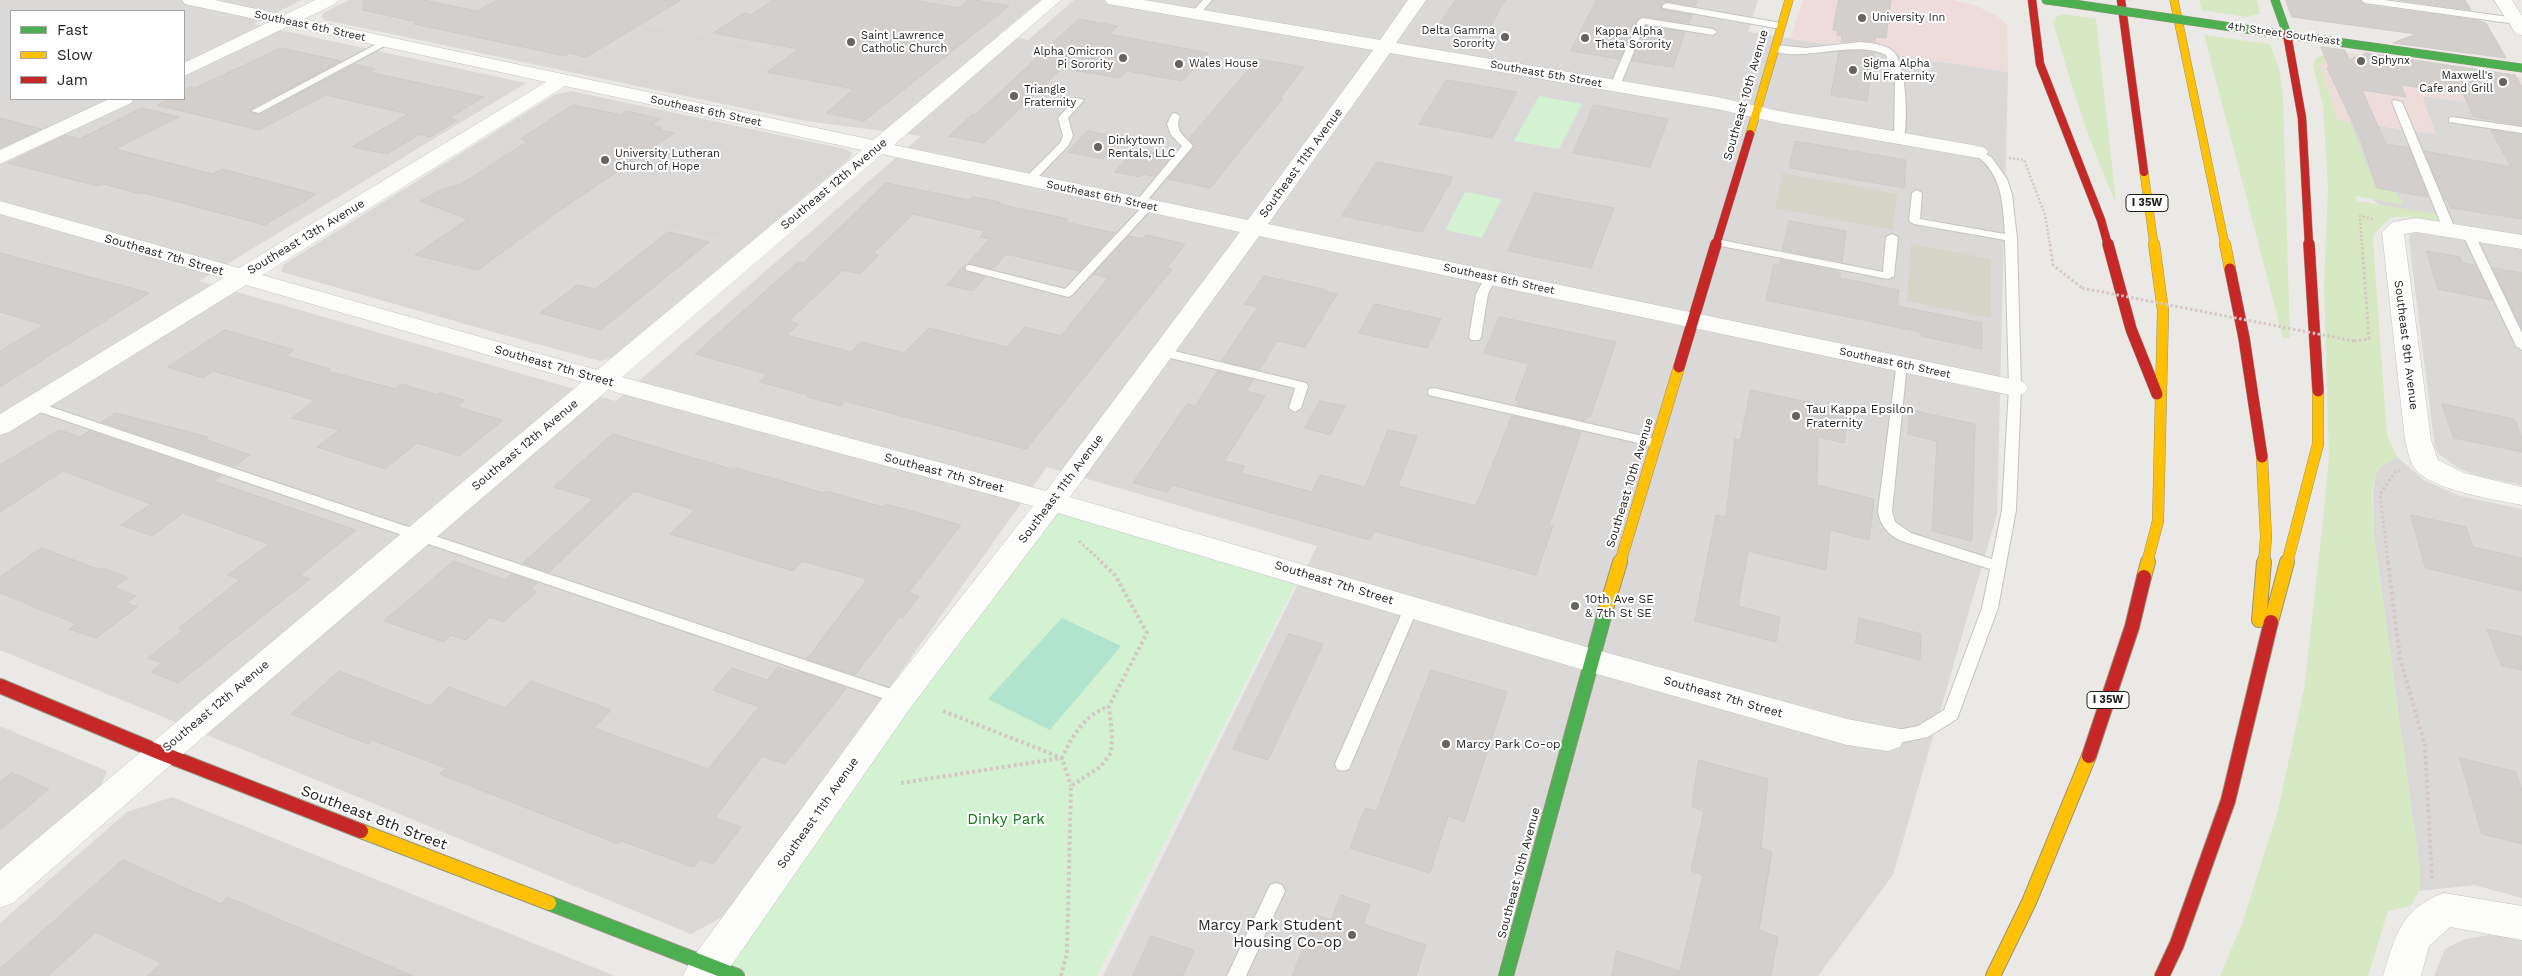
<!DOCTYPE html>
<html>
<head>
<meta charset="utf-8">
<style>
	body { margin:0 }
	#map { position:relative; width:2522px; height:976px; overflow:hidden; background:#ebe9e5; font-family:"Work Sans",sans-serif }
	canvas { display:block }
	.legend { position:absolute; left:10px; top:10px; width:175px; height:90px; box-sizing:border-box; background:#fff; border:1px solid #a5a5a5; margin:0; padding:6px 9px; list-style:none; font-size:15px; color:#1d1d1d }
	.legend li { display:flex; align-items:center; gap:10px; height:25px }
	.legend b { width:25px; border:1px solid #a5a5a5 }
</style>
</head>
<body>
<div id="map">
<canvas width="2522" height="976"></canvas>
<ul class="legend">
<li><b style="height:6px;background:#4caf50"></b>Fast</li>
<li><b style="height:6px;background:#ffc107"></b>Slow</li>
<li><b style="height:6px;background:#c62828"></b>Jam</li>
</ul>
</div>
<script>
const ctx = document.querySelector('canvas').getContext('2d');
ctx.lineJoin = 'round';
function paint(path, color) {
  ctx.fillStyle = color;
  ctx.fill(path, 'evenodd');
}
function stroke(path, color, width, dash) {
  ctx.strokeStyle = color;
  ctx.lineWidth = width;
  ctx.lineCap = dash ? 'butt' : 'round';
  ctx.setLineDash(dash || []);
  ctx.stroke(path);
}
function drawText(font, color, halo, rows, align = 'center') {
  ctx.font = font + ' "Work Sans",sans-serif';
  ctx.lineWidth = 4;
  ctx.setLineDash([]);
  ctx.textBaseline = 'middle';
  ctx.strokeStyle = halo;
  ctx.fillStyle = color;
  for (const [text, x, y, turn = 0] of rows) {
    ctx.save();
    ctx.translate(x, y);
    ctx.rotate((+turn || 0) * Math.PI / 180);
    ctx.textAlign = isNaN(turn) ? turn : align;
    if (halo) ctx.strokeText(text, 0, 0);
    ctx.fillText(text, 0, 0);
    ctx.restore();
  }
}
paint(new Path2D(`
	M0,0H302L253,24L526,83L199,281L616,401L921,136L805,121L811,115L777,52L931,22L1028,40L1074,0H1758L1748,32L2008,72L1997,514L1893,875L1818,976H1103L1317,546L1047,467L728,914L691,934L0,650ZM11,11H184V99H11Z
	M349,0H840L769,48L649,24L570,72L325,20L321,17L325,12Z
	M2422,96L2522,110V235L2408,217H2391L2366,192L2338,120L2435,134Z
	M650,224L746,246L612,358L600,361L504,335Z
	M2423,231L2467,239L2522,352V485L2478,476L2458,468L2440,455L2435,448L2409,240L2410,234Z
	M2397,457L2425,481L2460,496L2522,509V898L2474,885L2419,891L2420,871L2374,535L2373,492L2376,473L2383,465Z
	M0,726L107,771L97,794L0,875Z
	M172,797L615,976H0V923L127,812Z
	M2490,935L2522,939V976H2434L2445,949L2465,939Z`), '#dad9d7');
paint(new Path2D(`
	M1803,0H1953L1974,5L1996,15L2007,25L2008,72L1790,38Z
	M2349,53L2522,78V110L2422,96L2436,134L2338,120L2318,64L2325,54Z`), '#eedcda');
paint(new Path2D(`
	M840,0H1041L998,35L931,22L805,121L570,72L649,24L769,48Z
	M571,91L845,149L852,153L849,159L746,246L650,224L504,335L282,272L283,265L554,95Z
	M2467,239L2522,248V352Z`), '#d9d8d7');
paint(new Path2D(`
	M1783,173L1897,194L1893,230L1775,208Z
	M1911,244L1991,259V318L1907,301Z`), '#d5d4c7');
paint(new Path2D(`
	M2199,0H2257L2260,14L2245,17L2202,10Z
	M2063,14L2096,19L2116,203C2089,144 2071,84 2053,22L2056,17Z
	M2204,35L2270,44L2280,72L2283,97L2290,338H2283Z
	M2325,54L2353,58L2319,64L2338,120L2350,122L2376,188L2396,192L2404,205L2356,196L2357,201L2437,214L2440,222L2408,217H2391L2374,234L2373,240L2387,435L2397,457C2393,460 2387,462 2383,465C2366,479 2374,516 2374,535L2420,871L2419,891L2411,906L2388,911L2368,976H2220L2243,921L2278,810L2304,689L2322,529L2329,457L2324,285L2328,189L2323,104L2313,66L2316,58Z`), '#d7e9c3');
paint(new Path2D(`
	M1539,96L1582,104L1559,149L1514,141Z
	M1465,192L1502,199L1482,238L1445,230Z
	M1052,502L1301,573L1097,976H738L711,964Z`), '#d2f2d2');
paint(new Path2D(`
	M1062,618L1121,646L1050,730L988,699Z`), '#b0e4cd');
const building = new Path2D(`
	M364,0H423L477,11L497,0H681L586,57L569,53L566,56L414,24L417,22L363,10Z
	M773,0H913L959,8L969,0H973L1009,6L864,121L826,113L854,89L767,72L799,49L713,33L744,13L751,15Z
	M1456,0H1505L1484,38L1436,30Z
	M1597,0H1697L1695,6L1666,1L1660,6L1663,10L1692,15L1689,23L1642,16L1637,20L1620,59L1571,51Z
	M1839,0H1891L1886,38L1876,37L1875,42L1860,40L1841,42L1842,36L1837,35L1838,31L1833,30Z
	M2286,0H2359L2365,5L2476,20L2486,23L2506,58L2393,43L2416,34L2292,17Z
	M2398,0H2465L2471,10Z
	M1079,19L1118,26L1109,34L1208,53L1182,81L1127,71L1119,78L1062,68L984,143L949,136L972,115H975Z
	M1646,26L1685,32L1673,67L1632,61Z
	M2321,47L2345,50L2349,60L2366,53L2515,75L2522,87V125L2474,117L2463,94L2401,85L2406,97L2362,90L2386,144L2409,148L2428,197L2377,188L2361,140L2327,68L2329,67Z
	M281,48L341,61L250,109L251,113L260,115L355,64L375,69L369,72L484,97L449,118L457,120L430,137L420,134L387,154L352,147L408,114L326,95L259,130L157,105L169,99H184V91L191,87L195,88Z
	M1857,51L1874,53L1867,101L1831,95L1839,52Z
	M1258,59L1304,67L1280,98H1283L1210,188L1168,179L1194,147L1189,139Z
	M1447,80L1517,92L1492,138L1419,124Z
	M573,105L621,115L626,111L661,119L651,125L662,128L659,130L674,133L550,217L478,270L415,255L468,219L420,201L443,189L460,185L528,141L521,139Z
	M1594,105L1668,119L1650,167L1573,153Z
	M142,108L179,117L115,149L212,174L223,169L316,194L265,225L144,193L141,194L103,184L98,186L8,163L66,135L79,139Z
	M0,118L41,129L0,148Z
	M2491,130L2522,135V219L2451,208L2447,200H2445L2424,151L2511,167Z
	M1088,131L1122,138L1103,159L1068,152Z
	M1795,141L1906,160L1904,188L1790,168Z
	M1136,149L1171,156L1154,176L1143,174L1140,177L1115,172Z
	M1377,162L1453,177L1422,232L1342,216Z
	M886,183L969,200L973,197L1000,202L999,204L1068,219L1065,222L1115,233L1079,271L1006,254L993,269L967,264L990,239L980,237L985,231L913,214L873,254L879,255L860,274L843,270L789,321L799,324L786,335L851,352L861,342L904,353L929,328L1007,347L1025,327L1061,336L1108,278L1093,274L1129,236L1143,239L1146,235L1185,244L1167,268L1172,269L1026,449L845,401L841,406L807,397L808,395L759,382L767,374L695,354L798,262L803,263Z
	M1535,193L1614,208L1591,268L1508,251Z
	M1789,221L1846,231L1842,262L1783,250Z
	M668,232L709,242L601,330L540,313L577,285L595,289Z
	M2427,251L2460,257L2462,263L2475,265L2492,300L2438,289Z
	M0,253L79,274L149,293L0,387V351L44,325L0,312Z
	M1781,260L1840,272V278L1899,290L1897,306L1982,323V349L1921,336V332L1766,300L1774,264L1780,266Z
	M964,266L966,272L985,277L973,291L947,285Z
	M2493,268L2522,273V329Z
	M1264,276L1327,290L1326,292L1337,294L1305,347L1277,341L1259,370L1224,361L1222,360L1258,307L1245,304Z
	M1375,304L1441,319L1427,348L1359,333Z
	M1500,317L1616,342L1590,417H1586L1585,421L1517,405L1519,401L1515,400L1529,364L1484,353Z
	M225,330L294,350L285,356L330,369L327,371L396,389L402,384L437,395L440,393L465,400L457,407L503,420L459,456L417,443L385,469L317,447L340,430L292,418L315,400L213,371L203,378L168,367Z
	M1218,371L1253,380L1246,391L1265,396L1224,461L1245,466L1241,473L1312,492L1320,475L1365,487L1388,430L1417,436L1398,486L1476,506L1512,416L1581,432L1549,525L1553,526L1536,575L1374,531L1370,540L1172,485L1167,492L1133,483L1187,404L1195,406Z
	M1751,390L1848,411L1844,443L1818,437L1817,485L1874,499L1869,540L1830,530L1826,570L1748,551L1738,606L1780,617L1776,642L1695,621L1716,515L1726,517L1735,439L1740,440Z
	M1320,401L1345,406L1330,435L1305,428Z
	M2442,404L2514,419L2522,438V452L2454,438Z
	M1910,410L1975,424L1972,541L1932,531L1937,441L1908,434Z
	M116,413L208,437L205,439L250,455L234,466L102,422Z
	M60,430L80,437L89,431L221,476L213,481L356,530L300,575L310,579L178,683L151,672L162,663L148,658L183,630L179,628L240,580L228,575L269,544L183,513L152,536L121,525L151,504L63,471L0,512V465Z
	M613,434L734,470L736,468L824,493L826,491L883,507L886,504L961,525L908,593L919,596L903,618L899,617L855,675L807,659L867,579L802,561L793,571L670,534L695,510L634,491L549,572L523,563L593,499L554,487Z
	M2411,515L2466,527L2473,547L2522,558V591L2426,568Z
	M42,548L100,570L103,568L128,578L114,587L136,596L127,603L137,607L96,638L69,629L77,624L0,593V577Z
	M454,561L505,580L512,574L537,583L531,589L537,592L503,622L490,617L466,640L451,635L444,642L384,621Z
	M1859,618L1921,634L1920,660L1856,643Z
	M2487,629L2522,637V670L2502,666Z
	M1289,634L1323,644L1268,760L1233,749Z
	M778,667L796,673L798,671L846,688L845,690L785,764L762,756L715,818L741,827L713,864L700,859L694,867L621,841L618,844L440,774L446,768L372,740L368,744L291,714L339,671L430,706L449,687L505,708L531,681L611,710L594,728L708,769L759,707L713,690L732,668L767,680Z
	M1431,670L1507,692L1464,822L1448,816L1430,873L1350,848L1365,808L1376,811Z
	M2460,758L2516,772L2522,791V844L2482,834Z
	M1699,760L1768,779L1761,848L1772,852L1759,930L1778,937L1771,976H1679L1703,875L1691,871L1704,811L1692,807Z
	M12,773L49,789L0,830V782Z
	M123,860L221,904L227,897L413,976H147L161,963L96,932L48,976H0V969Z
	M1341,895L1370,905L1363,924L1426,945L1416,976H1292L1317,915L1331,920Z
	M1151,936L1194,950L1183,976H1133Z
	M1617,951L1680,971L1679,976H1612Z`);
paint(building, '#d2cfcc');
stroke(building, '#cecbc7', 1);
const lane = new Path2D(`
	M1203,0H1212L1198,16H1192V12Z
	M2361,0H2384L2516,18L2520,21L2516,24L2365,3Z
	M1666,3L1781,23L1785,26L1781,29L1663,8L1662,6Z
	M1642,18L1713,29L1717,32L1713,35L1645,24L1620,86L1612,88L1610,86L1638,21Z
	M384,40L392,42L259,113L251,111Z
	M1860,42C1870,43 1886,44 1894,52C1906,65 1909,125 1903,140L1894,138L1895,83L1886,55C1853,38 1793,66 1770,48L1775,45L1806,48Z
	M1076,98L1084,100L1068,118L1073,136L1068,146L1033,182H1025V178L1060,143L1063,136L1058,118Z
	M2394,100L2402,102L2455,229L2453,231L2449,232L2443,229L2392,102Z
	M1175,113L1180,116C1174,131 1184,135 1193,146L1145,203L1152,204V208L1072,295L1068,297L966,270V266L970,265L1065,289L1142,207L1134,204L1182,146L1171,135L1167,124L1172,114Z
	M2452,117L2522,127V133L2449,122V118Z
	M1978,149L1992,158L2007,179L2012,195L2017,238L2021,388L2016,510L1998,608L1957,719L1928,737L1888,745L1882,743L1880,738L1882,733L1918,726L1944,710L1982,608L1990,569L1901,541C1888,534 1880,526 1878,511L1897,361H1905L1907,364L1892,511L1895,522L1911,533L1992,559L2002,510L2009,388L2005,240L1914,224L1909,221L1912,193L1917,190L1922,193L1920,219L2005,234C2003,208 2003,183 1985,163C1981,159 1976,156 1973,152Z
	M2468,230L2474,233L2522,333V350L2516,346L2462,233Z
	M1892,234L1898,237L1894,276L1888,279L1716,245L1710,242L1716,239L1883,272L1886,237Z
	M1490,275L1496,278L1488,294L1481,337L1479,340H1471L1469,337L1476,294L1486,276Z
	M1162,348L1306,383L1308,386L1301,408L1295,412L1289,408L1295,388L1158,355L1156,352Z
	M1434,388L1656,439L1663,443L1656,447L1429,395L1428,392L1429,389Z
	M33,401L906,694L908,698L906,702L900,704L894,702L28,408L27,405Z
	M1412,600L1417,602L1419,606L1351,764L1349,769L1343,771L1337,769L1335,764L1405,606L1407,602Z
	M1276,883L1282,885L1285,891L1246,976H1227L1270,885Z`);
const street = new Path2D(`
	M182,0H215L284,15L315,0H338L335,4L304,19L873,140L1042,0H1061L894,145L1248,220L1373,50L1114,5L1108,4L1105,0H1144L1380,40L1408,0H1426L1396,43L1717,97L1779,111L1978,146L1985,148L1988,152L1985,156L1978,158L1779,123L1717,109L1390,53L1268,224L2015,380L2024,382L2028,388L2024,394L2015,396L1259,236L1070,497L1590,648L1847,719L1900,729L1904,738L1900,747L1888,751L1847,745L1590,672L1058,513L911,707L724,976H683L689,963L889,689L1033,506L608,390L173,763L13,903L0,908V870L582,382L246,285L9,432L0,435V414L223,278L0,214V201L239,268L546,82L289,26L184,76V63L269,22L185,4ZM565,86L862,150L597,370L262,275ZM882,154L1240,232L1046,491L622,377Z
	M2494,0H2512L2522,16V35L2516,34Z
	M109,99H134L131,103L0,164V150Z
	M2416,218L2522,235V249L2416,232L2404,234L2431,440L2438,460L2464,473L2522,487V505C2497,500 2431,490 2415,469C2409,462 2408,449 2405,440L2382,232L2393,222Z
	M2444,893L2522,906V940L2450,927L2429,946L2421,976H2383C2395,937 2401,908 2444,893Z`);
const fastFar1 = new Path2D(`
	M2046,0L2061,2
	M2275,0L2287,34
	M2238,28L2522,68`);
const fast = new Path2D(`
	M549,903L737,976
	M1506,976L1606,609`);
const slowFar2 = new Path2D(`
	M2174,0L2225,245
	M1750,134L1789,0
	M2144,172L2154,245`);
const slowFar1 = new Path2D(`
	M2225,244L2230,269
	M2262,457L2266,537L2264,563
	M1620,563L1679,367
	M2147,563L2158,521L2163,311L2154,244
	M2287,563L2318,444V391`);
const slow = new Path2D(`
	M2144,577L2148,562
	M1606,609L1620,562
	M2259,620L2264,562
	M2271,622L2287,562
	M361,831L549,903
	M1993,976L2029,902L2089,756`);
const jamFar2 = new Path2D(`
	M2032,0L2040,64L2101,220L2108,245
	M2121,0L2144,172
	M2287,34L2302,118L2309,245
	M1716,245L1750,134`);
const jamFar1 = new Path2D(`
	M2108,244L2131,329L2157,394
	M2309,244L2318,391
	M2230,269L2244,338L2262,457
	M1679,367L1716,244`);
const jam = new Path2D(`
	M0,686L161,753L361,831
	M2089,756L2132,627L2144,577
	M2162,976L2177,944L2228,801L2271,622`);
stroke(lane, '#c4c3c1', 2);
stroke(street, '#c4c3c1', 1);
stroke(fastFar1, '#93957d', 9);
stroke(fast, '#93957d', 16);
stroke(slowFar2, '#93957d', 9);
stroke(slowFar1, '#93957d', 12);
stroke(slow, '#93957d', 16);
stroke(jamFar2, '#93957d', 9);
stroke(jamFar1, '#93957d', 12);
stroke(jam, '#93957d', 16);
stroke(new Path2D(`
	M2009,158L2024,160L2045,215L2050,245
	M2362,245L2360,216L2373,219`), '#d6c7c4', 2.5, [2, 2]);
stroke(new Path2D(`
	M2050,244L2053,265L2082,288
	M2354,341L2369,339L2362,244
	M1079,541L1103,563
	M2388,563L2380,494L2396,471L2400,470`), '#d6c7c4', 3, [2.5, 2.5]);
stroke(new Path2D(`
	M2388,562L2400,658L2425,746L2432,879
	M943,711L1062,758L1071,786
	M901,783L1062,758C1073,734 1084,716 1109,706
	M1061,976L1067,952L1071,786L1100,767L1111,753L1112,734L1109,706L1147,633L1115,575L1101,562`), '#d6c7c4', 4, [3, 3]);
paint(lane, '#fcfcfb');
paint(street, '#fcfcfb');
stroke(fastFar1, '#4caf50', 8);
stroke(fast, '#4caf50', 14);
stroke(slowFar2, '#ffc107', 8);
stroke(slowFar1, '#ffc107', 11);
stroke(slow, '#ffc107', 14);
stroke(jamFar2, '#c62828', 8);
stroke(jamFar1, '#c62828', 11);
stroke(jam, '#c62828', 14);
const fastBridge = new Path2D(`
	M2061,2L2238,28`);
stroke(fastBridge, '#93957d', 9, []);
stroke(new Path2D(`
	M2082,288L2354,341`), '#d6c7c4', 3, [2.5, 2.5]);
stroke(fastBridge, '#4caf50', 8);
for (const [x, y, r, color] of [
	[1862,18,5,"#656463"],
	[1505,37,5,"#656463"],
	[1585,38,5,"#656463"],
	[851,42,5,"#656463"],
	[1123,58,5,"#656463"],
	[2361,61,5,"#656463"],
	[1179,64,5,"#656463"],
	[1853,70,5,"#656463"],
	[2503,82,5,"#656463"],
	[1014,96,5,"#656463"],
	[1098,147,5,"#656463"],
	[605,160,5,"#656463"],
	[1796,416,5,"#656463"],
	[1575,606,5,"#656463"],
	[1446,744,5,"#656463"],
	[1352,935,5,"#656463"]
]) {
  const dot = new Path2D();
  dot.arc(x, y, r, 0, 2 * Math.PI);
  ctx.fillStyle = color;
  ctx.fill(dot);
  stroke(dot, '#fff', 2);
}
drawText('11px', '#1d1d1d', '#fff', [
	["University Inn",1872,18],
	["Delta Gamma",1495,31,"right"],
	["Sorority",1495,44,"right"],
	["Kappa Alpha",1595,32],
	["Theta Sorority",1595,45],
	["Saint Lawrence",861,36],
	["Catholic Church",861,49],
	["Alpha Omicron",1113,52,"right"],
	["Pi Sorority",1113,65,"right"],
	["Sphynx",2371,61],
	["Wales House",1189,64],
	["Sigma Alpha",1863,64],
	["Mu Fraternity",1863,77],
	["Maxwell's",2493,76,"right"],
	["Cafe and Grill",2493,89,"right"],
	["Triangle",1024,90],
	["Fraternity",1024,103],
	["Dinkytown",1108,141],
	["Rentals, LLC",1108,154],
	["University Lutheran",615,154],
	["Church of Hope",615,167]
], 'left');
drawText('11px', '#1d1d1d', '#fff', [
	["Southeast 6th Street",310,26,12],
	["4th Street Southeast",2284,34,8],
	["Southeast 5th Street",1546,74,10],
	["Southeast 6th Street",706,111,12],
	["Southeast 6th Street",1102,196,12],
	["Southeast 6th Street",1499,279,12],
	["Southeast 6th Street",1895,363,12]
]);
for (const [x, y, w] of [
	[2147,203,42],
	[2108,700,42]
]) {
  const box = new Path2D();
  box.roundRect(x - w / 2, y - 8.5, w, 17, 4);
  ctx.fillStyle = '#fff';
  ctx.fill(box);
  stroke(box, '#1d1d1d', 1);
}
drawText('bold 11px', '#1d1d1d', null, [
	["I 35W",2147,203],
	["I 35W",2108,700]
]);
drawText('12px', '#1d1d1d', '#fff', [
	["Southeast 10th Avenue",1746,95,-74],
	["Southeast 11th Avenue",1301,163,-54],
	["Southeast 12th Avenue",834,184,-40],
	["Southeast 13th Avenue",306,237,-31],
	["Southeast 7th Street",164,255,16],
	["Southeast 9th Avenue",2406,345,83],
	["Southeast 7th Street",554,366,16],
	["Southeast 12th Avenue",525,445,-40],
	["Southeast 7th Street",944,473,15],
	["Southeast 10th Avenue",1630,483,-73],
	["Southeast 11th Avenue",1061,489,-53],
	["Southeast 7th Street",1334,583,17],
	["Southeast 7th Street",1723,697,16],
	["Southeast 12th Avenue",216,706,-40],
	["Southeast 11th Avenue",818,813,-55],
	["Southeast 10th Avenue",1519,873,-75]
]);
drawText('12px', '#1d1d1d', '#fff', [
	["Tau Kappa Epsilon",1806,409],
	["Fraternity",1806,423],
	["10th Ave SE",1585,599],
	["& 7th St SE",1585,613],
	["Marcy Park Co-op",1456,744]
], 'left');
drawText('15px', '#1d1d1d', '#fff', [
	["Southeast 8th Street",374,818,21]
]);
drawText('15px', '#0a7b14', '#fff', [
	["Dinky Park",1006,820]
]);
drawText('15px', '#1d1d1d', '#fff', [
	["Marcy Park Student",1342,926],
	["Housing Co-op",1342,943]
], 'right');
</script>
</body>
</html>
